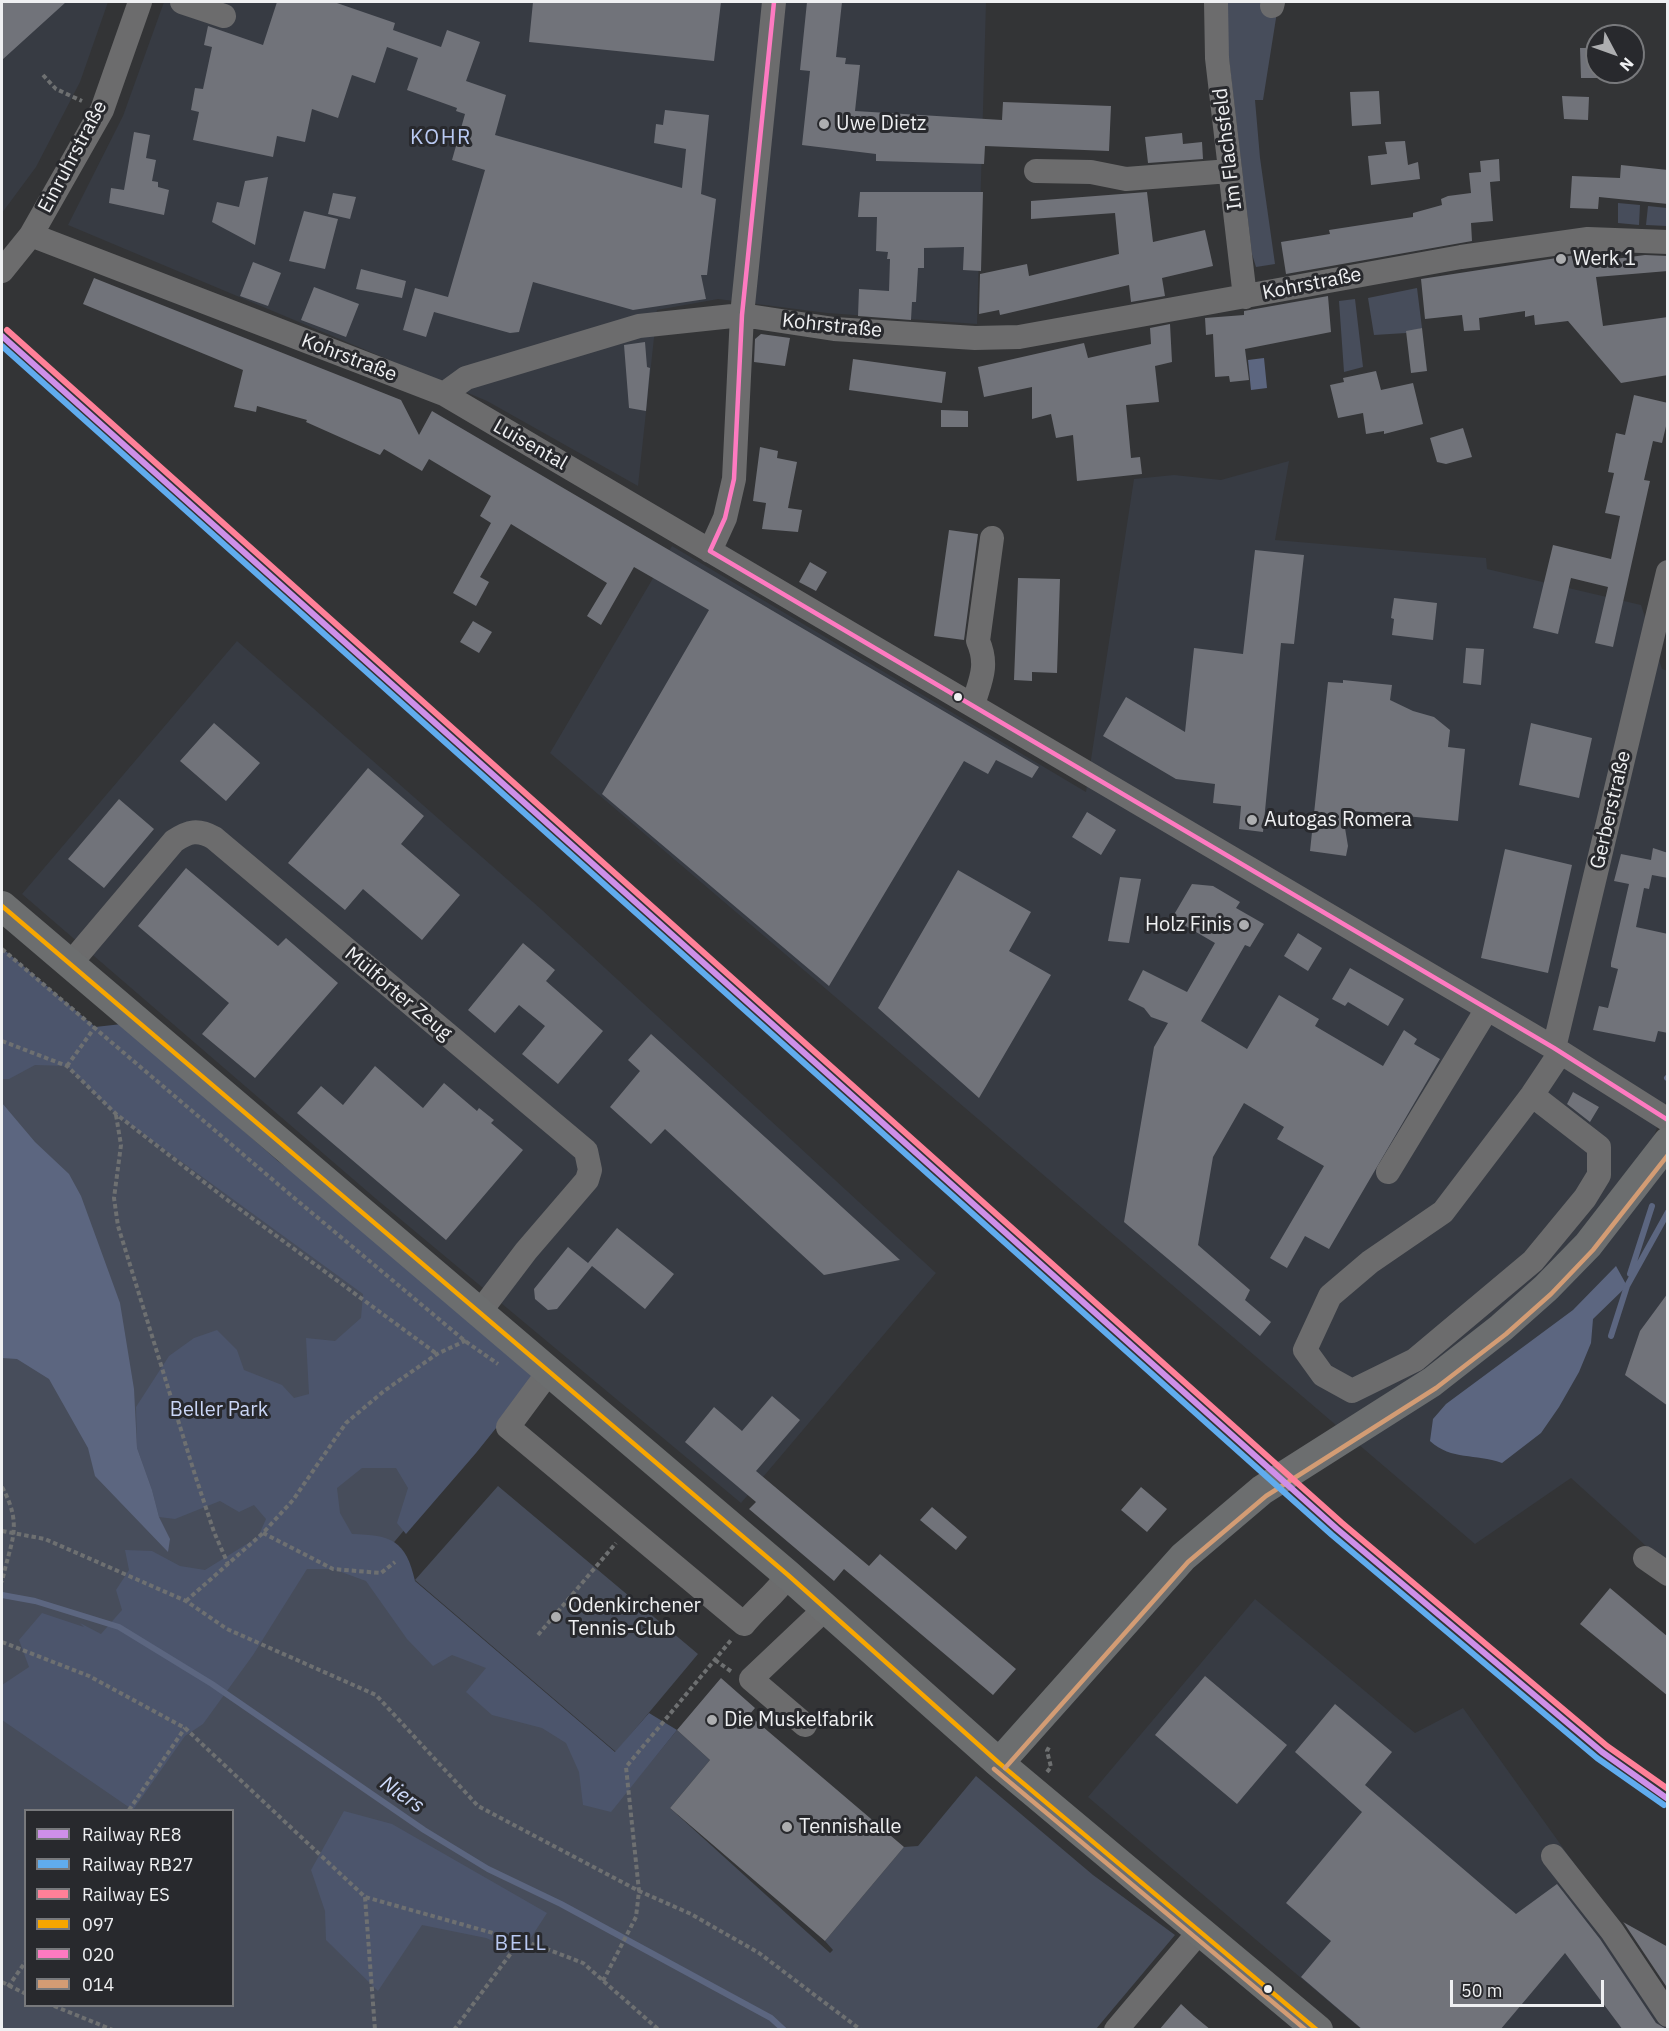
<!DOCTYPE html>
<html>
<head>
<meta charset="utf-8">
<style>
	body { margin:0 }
	#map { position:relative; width:1669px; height:2031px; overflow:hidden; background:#333436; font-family:"IBM Plex Sans",sans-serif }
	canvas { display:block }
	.frame { position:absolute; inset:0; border:3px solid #eff0f2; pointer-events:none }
	.legend { position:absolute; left:24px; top:1809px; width:210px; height:198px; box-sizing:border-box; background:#28292d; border:2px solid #78797c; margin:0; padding:8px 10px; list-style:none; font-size:18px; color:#eff0f2 }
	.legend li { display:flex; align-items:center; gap:12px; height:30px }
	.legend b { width:30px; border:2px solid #78797c }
	.north { position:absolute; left:1585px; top:24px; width:60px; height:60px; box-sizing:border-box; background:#28292d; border:2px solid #78797c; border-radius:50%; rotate:131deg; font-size:16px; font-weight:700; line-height:24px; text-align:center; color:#eff0f2 }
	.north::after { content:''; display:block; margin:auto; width:21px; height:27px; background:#adaeb0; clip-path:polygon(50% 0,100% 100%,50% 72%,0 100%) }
	.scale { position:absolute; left:1450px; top:1980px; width:154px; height:27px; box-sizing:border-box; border:3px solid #eff0f2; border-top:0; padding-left:8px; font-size:18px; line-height:21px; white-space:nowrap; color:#eff0f2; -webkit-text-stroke:4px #28292d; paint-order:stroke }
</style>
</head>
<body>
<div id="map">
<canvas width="1669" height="2031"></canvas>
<div class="frame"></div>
<ul class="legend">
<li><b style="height:8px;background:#ce8fe9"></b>Railway RE8</li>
<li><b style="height:8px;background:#60acee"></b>Railway RB27</li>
<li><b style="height:8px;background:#ff8098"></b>Railway ES</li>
<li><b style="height:8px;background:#f7a600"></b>097</li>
<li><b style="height:8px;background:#fe7ac1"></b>020</li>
<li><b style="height:8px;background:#d39c74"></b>014</li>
</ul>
<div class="north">N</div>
<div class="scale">50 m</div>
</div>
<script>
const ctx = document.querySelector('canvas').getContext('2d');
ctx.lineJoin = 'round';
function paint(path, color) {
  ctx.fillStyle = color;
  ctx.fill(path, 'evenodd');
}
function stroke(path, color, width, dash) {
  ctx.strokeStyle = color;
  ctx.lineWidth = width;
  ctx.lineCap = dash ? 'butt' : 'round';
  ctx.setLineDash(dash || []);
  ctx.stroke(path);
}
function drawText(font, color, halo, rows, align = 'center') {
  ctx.font = font + ' "IBM Plex Sans",sans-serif';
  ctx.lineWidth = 6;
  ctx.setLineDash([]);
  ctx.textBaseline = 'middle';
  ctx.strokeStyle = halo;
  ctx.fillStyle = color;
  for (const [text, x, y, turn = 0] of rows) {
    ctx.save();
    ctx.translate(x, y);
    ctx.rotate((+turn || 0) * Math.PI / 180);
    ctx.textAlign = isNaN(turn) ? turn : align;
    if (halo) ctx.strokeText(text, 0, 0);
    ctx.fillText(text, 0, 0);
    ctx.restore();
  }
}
paint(new Path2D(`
	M2,2H108L80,82L36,167L2,213Z
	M164,2H986L977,324L827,313L718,299L657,310L638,486L487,401L68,225L123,116Z
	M1289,461L1275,540L1486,558L1487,569L1641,605L1662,669L1668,671V1096L1653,1139L1668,1148L1667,1565L1571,1478L1475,1544L550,753L672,546L1086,792L1134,479L1174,475L1221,480Z
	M237,641L542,910L936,1273L741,1503L375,1198L22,894Z
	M1255,1599L1415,1733L1463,1708L1616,1922L1667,2004V2029H1361L1088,1797Z`), '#373b43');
paint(new Path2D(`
	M1228,2H1267L1277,12L1263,100H1255L1260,158L1275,264L1256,267L1252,254L1227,42Z
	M1618,203L1640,205L1639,225L1618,223Z
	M1648,206L1667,208V226L1646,225Z
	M1417,288L1422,328L1406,333L1374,335L1368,298Z
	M1355,299L1363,367L1344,372L1339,301Z
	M2,951L530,1381L379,1560L637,1779L677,1730L710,1760L670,1808L830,1953L833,1950L825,1941L904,1847L918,1846L976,1776L1093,1875L1175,1935L1096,2029H2ZM26,1810H232V2006H26Z
	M498,1486L698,1654L616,1752L415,1580Z`), '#474d5b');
paint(new Path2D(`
	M2,948L95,1027L122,1024L278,1161L355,1219L537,1377L476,1453L406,1534L397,1523L408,1488L396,1468H362L337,1488L340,1513L352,1534C391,1535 406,1540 415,1581L615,1752L649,1713L677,1730L611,1812L583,1805L579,1772L566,1743L542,1728L492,1715L466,1692L486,1668L452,1655L433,1666L407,1639L366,1581L333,1569H307L253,1655L203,1724L185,1736L133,1810L2,1720V1685L29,1667L19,1640L42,1613L84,1627L80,1623L101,1634L122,1610L116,1590L129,1570L125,1550L152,1551L180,1566L205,1570L258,1537L266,1519L254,1505L239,1512L220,1501L175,1519L159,1517L152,1490L137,1448L136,1407L169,1356L194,1338L217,1330L237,1350L244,1370L282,1385L294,1398L309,1394L306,1338L335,1341L361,1318L363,1294L116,1114L67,1066L35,1065L9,1079H2Z
	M344,1811L392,1824L547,1913L521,1953L486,1938L422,1925L378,1991L326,1940L325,1911L311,1870Z`), '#4c556c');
paint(new Path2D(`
	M1264,358L1267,388L1251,390L1248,360Z
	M2,1103L35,1142L69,1174L81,1196L120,1303L134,1389L137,1448L152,1490L159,1517L170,1539L168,1552L95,1476L88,1448L49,1379L17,1359L2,1358Z
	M1616,1266L1627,1286L1593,1319L1591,1343L1579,1372L1559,1407L1541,1433L1502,1463C1475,1453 1452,1461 1430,1441L1433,1419L1446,1404L1573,1310Z`), '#5c6680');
stroke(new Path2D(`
	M1667,1078L1668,1077
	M1630,1274L1652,1206
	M1611,1336L1627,1286L1668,1212
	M2,1595L35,1601L119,1627L212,1684L424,1830L488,1869L561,1904L771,2018L784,2030`), '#5c6680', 6);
paint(new Path2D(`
	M2,2H66L2,60Z
	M277,2H334L395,23L393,30L441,47L447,30L480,42L466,81L506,95L495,135L682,188L686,149L654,143L656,124L663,125L665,110L709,115L701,194L716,199L707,275H701L706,299L633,310L533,282L519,332L510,333L434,312L426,337L403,330L415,288L448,297L485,170L452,160L465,114L456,111L457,108L407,90L418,58L387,47L375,83L352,75L338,118L312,109L305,142L277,136L273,157L193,140L199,112L191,110L195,88L203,89L212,47L204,45L208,26L263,45Z
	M533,2H721L714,61L529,42Z
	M807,2H842L836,57L846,58L845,64L860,65L855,111L1002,120L1003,102L1111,106L1109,151L985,146L984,164L876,161V154L802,145L810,71L800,70Z
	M1580,48H1597V78H1581Z
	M1379,91L1381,124L1352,126L1350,92Z
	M1562,96L1589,97L1588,120L1564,119Z
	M134,132L150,135L146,158L156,160L152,181L158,182V187L169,190L164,215L109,203L111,188L124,190Z
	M1182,133L1183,144L1202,142L1203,159L1148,163L1145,137Z
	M1405,141L1408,165L1418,162L1420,179L1371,185L1368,156L1387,154L1385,142Z
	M1499,159L1500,181L1490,182L1493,221L1471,223L1472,241L1286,274L1281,242L1330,234L1329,230L1413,217V213L1442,205L1441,199L1448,196L1471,193L1469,173L1481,172L1480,161Z
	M1621,165L1668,170V204L1599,197L1598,209L1570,208L1572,176L1620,178Z
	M268,177L255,245L212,222L217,202L239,207L245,181Z
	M860,192H983L981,271L963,270L964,247L924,248V268H918L916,302H912L911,320L858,316L859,289L889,291L890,259H887L888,252L876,251L877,217H858Z
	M1147,192L1153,242L1205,230L1213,266L1162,278L1165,296L1131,302L1129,285L1000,315L999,310L979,314L980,274L1027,264L1029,276L1119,254L1115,213L1031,219V201Z
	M333,193L356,197L350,219L328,214Z
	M304,211L338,219L325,269L289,261Z
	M1589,253L1606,254L1607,260L1645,255L1668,256V271L1596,277L1603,326L1668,317V375L1621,383L1568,321L1535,325L1534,315L1525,317V311L1479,318L1480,330L1464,331L1462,315L1425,319L1421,279Z
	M253,262L281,273L268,306L240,296Z
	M361,269L406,281L402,298L356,289Z
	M94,278L401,400L419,435L432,411L1039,767L1032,778L996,760L988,774L964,761L829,986L602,794L709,610L634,567L601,625L587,616L607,583L511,524L480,577L489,582L476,606L453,593L491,523L480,516L491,496L429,459L422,471L384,449L380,455L306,422L307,420L257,406L256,412L234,407L243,370L83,304Z
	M314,287L359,304L346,337L301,320Z
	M1328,296L1331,332L1245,349L1249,380L1230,382L1229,376L1215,377L1213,334L1206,335L1205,318L1244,315V311Z
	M1170,324L1172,362L1155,366L1159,402L1126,405L1131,458L1140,457L1142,474L1077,481L1073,435L1056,438L1051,414L1032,419V387L984,397L978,367L1084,343L1088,358L1119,351L1151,344L1150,328Z
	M1422,328L1427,371L1411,373L1406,331Z
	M761,334L790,338L785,366L754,362L755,339Z
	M645,342L647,367L650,368L646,411L629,408L624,345Z
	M853,359L946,372L942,403L849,390Z
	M1376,371L1381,390L1413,383L1423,424L1384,434V431L1366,434L1363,413L1338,418L1330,385L1344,382L1343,378Z
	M1634,395L1668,403V418L1662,443L1653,441L1644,480L1650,481L1613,647L1595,643L1608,587L1571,578L1558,634L1533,628L1553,545L1611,559L1620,516L1605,513L1614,473L1608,472L1616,433L1625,435Z
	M941,410L968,411V427H941Z
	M1463,428L1472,457L1446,464L1437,462L1430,438Z
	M760,447L778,451L777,458L797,462L788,508L802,510L798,532L762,529L766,503L753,501Z
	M949,530L978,534L964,640L934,636Z
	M1255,550L1304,555L1294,644L1281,643L1263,832L1239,829L1241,806L1213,803L1215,784L1176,779L1103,736L1126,697L1185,732L1194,648L1243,654Z
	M810,562L827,572L816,591L799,582Z
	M1018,578L1060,579L1057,673L1032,672V681L1014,680Z
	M1394,598L1437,603L1433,640L1392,635L1394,619L1391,618Z
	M473,621L492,632L479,653L460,642Z
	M1466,648L1484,649L1481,685L1463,683Z
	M1343,680L1392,685L1390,700L1413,711L1434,717L1450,730L1448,747L1465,749L1458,821L1342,810L1348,846L1346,856L1310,851L1328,682L1343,683Z
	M214,723L260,763L226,801L180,761Z
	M1531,723L1592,738L1579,798L1519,785Z
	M368,768L424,816L401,844L460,895L422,940L363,889L345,910L288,863Z
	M119,799L154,829L104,888L68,859Z
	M1087,812L1116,830L1101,855L1072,837Z
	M1653,848L1668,853V878L1652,875L1649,889L1644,888L1636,927L1668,934V1033L1658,1031L1655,1042L1593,1030L1599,1006L1608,1008L1618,969L1611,967V963L1629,884L1614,881L1621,854L1651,860Z
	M1505,849L1572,865L1548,973L1481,958Z
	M186,868L278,946L286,938L338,983L255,1078L202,1034L229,1003L138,926Z
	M958,870L1031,912L1009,951L1051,975L979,1098L878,1008Z
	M1120,877L1141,879L1129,943L1108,941Z
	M1192,884L1213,886L1240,902L1236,908L1264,924L1250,947L1245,945L1201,1021L1247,1049L1279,995L1319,1019L1315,1026L1383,1066L1404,1030L1417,1039L1414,1044L1440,1059L1329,1249L1305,1236L1287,1268L1270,1258L1324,1166L1277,1139L1284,1127L1244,1103L1213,1157L1198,1245L1250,1290L1245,1300L1271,1322L1260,1336L1124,1222L1154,1047L1168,1023L1151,1017L1144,1008L1128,1000L1143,970L1187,992L1215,943L1172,918Z
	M1298,933L1322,948L1308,971L1284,956Z
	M523,943L555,970L546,981L603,1031L558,1084L522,1054L545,1026L519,1005L495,1033L468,1010Z
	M1350,968L1404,999L1388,1026L1348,1002L1345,1006L1332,999Z
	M651,1034L797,1166L900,1260L824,1275L665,1129L651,1144L610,1107L640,1071L628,1060Z
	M375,1066L423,1108L444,1083L477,1111L479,1108L494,1120L491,1123L523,1150L446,1240L297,1113L321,1086L343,1105Z
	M1573,1092L1599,1107L1590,1122L1567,1104Z
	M617,1228L674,1274L645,1309L592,1266L557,1309L548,1310L535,1299L534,1289L568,1247L588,1263Z
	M1668,1293V1406L1625,1375L1640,1331Z
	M772,1396L800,1420L756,1471L869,1566L880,1554L1016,1669L993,1695L844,1569L834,1581L749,1509L756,1502L685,1442L714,1407L742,1431Z
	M1141,1487L1167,1509L1147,1532L1121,1510Z
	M932,1507L967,1537L956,1550L920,1520Z
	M1610,1588L1668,1637V1696L1580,1624Z
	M1205,1676L1287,1745L1237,1804L1155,1735Z
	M721,1678L755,1708L749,1715L904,1847L825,1941L670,1808L710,1760L677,1730Z
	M1335,1704L1392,1752L1365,1785L1516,1914L1557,1884L1600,1939L1656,2023L1668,2030H1623L1565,1953L1500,2030H1363L1301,1977L1331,1941L1286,1903L1362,1812L1295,1752Z
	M1623,1922L1668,1947V1989L1624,1923Z
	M1181,2004L1194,2016L1211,2030H1159Z`), '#71737a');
stroke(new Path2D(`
	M43,75L56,89L82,101
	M2,949L293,1197L465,1341L498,1364
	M2,1041L67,1066L116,1114L222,1196L437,1354
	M67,1066L95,1027
	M116,1115L121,1145L114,1198L118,1226L195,1475L214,1532L228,1564
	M2,1487C24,1527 10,1542 2,1582
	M2,1531L45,1539L186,1601L227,1629L376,1695L478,1806L639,1891L691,1914L759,1953L861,2030
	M263,1533L333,1569L381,1573L395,1562
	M186,1601L263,1533L293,1500L346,1423L384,1391L437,1354L467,1340
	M538,1635L616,1543
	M2,1642L89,1676L185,1728L365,1897L539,1946L583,1963L659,2030
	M715,1660L732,1672
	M1047,1772L1051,1767L1047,1751L1050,1745
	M129,1810L185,1728
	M365,1897L375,2030
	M603,1981L636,1917L639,1891L626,1767L732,1639
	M2,1982L26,1994
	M8,1987L26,1961
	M54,2006L113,2030
	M454,2030L520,1941`), '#6e7071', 4, [4.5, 3]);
stroke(new Path2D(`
	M182,2L224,16
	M1216,2L1217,58L1245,297
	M1272,6L1273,2
	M1036,171L1091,172L1126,179L1230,171
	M31,235L444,394L466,378L639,326L742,315L834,329L975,338L1019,337L1461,257L1588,239L1668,242
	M2,271L31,235L102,110L140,2
	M444,394L1554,1048L1668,1120
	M710,551L725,518L734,479L742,315L774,2
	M973,705C980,681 989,666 978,641L992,538
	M70,964L174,841C189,831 198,829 214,838L586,1151L590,1170L587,1180L526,1251L479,1313
	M1554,1048L1668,572
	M1532,1095L1599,1147V1175L1585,1198L1533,1261L1415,1360L1352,1391L1323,1375L1305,1350L1330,1296L1370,1262L1443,1212L1532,1095L1560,1053
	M1388,1172L1487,1009
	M548,1373L508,1427L744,1624C758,1606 776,1594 788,1575
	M1645,1558L1668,1574
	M805,1725L751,1679L826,1608
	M1553,1856L1612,1931L1668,2015
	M1116,2030L1200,1931`), '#6c6c6d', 24);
stroke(new Path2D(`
	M2,906L788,1575L999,1763L1318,2030
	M999,1763L1183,1557L1262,1490L1432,1382L1501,1328L1546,1288L1588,1245L1668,1142`), '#6c6e6f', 30);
stroke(new Path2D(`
	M2,906L788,1575L999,1763L1317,2030`), '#f7a600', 4.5);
stroke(new Path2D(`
	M710,551L1554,1048L1668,1120
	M710,551L725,518L734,479L742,315L774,2`), '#fe7ac1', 4.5);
stroke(new Path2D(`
	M1005,1768L1188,1562L1266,1496L1436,1388L1506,1334L1551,1294L1593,1250L1668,1155
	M994,1769L1306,2030`), '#d39c74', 4.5);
stroke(new Path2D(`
	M2,336L1337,1529L1602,1752L1668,1799`), '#ce8fe9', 6);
stroke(new Path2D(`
	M2,346L1332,1535L1597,1758L1664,1805`), '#60acee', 6);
stroke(new Path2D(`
	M7,330L1342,1523L1607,1746L1668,1789`), '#ff8098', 6);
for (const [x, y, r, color] of [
	[824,124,6,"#adaeb0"],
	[1561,259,6,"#adaeb0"],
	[958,697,5,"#eff0f2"],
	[1252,820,6,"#adaeb0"],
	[1244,925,6,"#adaeb0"],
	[556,1617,6,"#adaeb0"],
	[712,1720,6,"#adaeb0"],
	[787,1827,6,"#adaeb0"],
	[1268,1989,5,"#eff0f2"]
]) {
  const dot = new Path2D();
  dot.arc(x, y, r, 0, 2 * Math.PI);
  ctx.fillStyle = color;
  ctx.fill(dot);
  stroke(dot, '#28292d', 2);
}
drawText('20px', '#eff0f2', '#28292d', [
	["Uwe Dietz",836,124],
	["Werk 1",1573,259],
	["Autogas Romera",1264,820],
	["Holz Finis",1232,925,"right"],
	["Odenkirchener",568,1606],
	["Tennis-Club",568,1629],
	["Die Muskelfabrik",724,1720],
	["Tennishalle",799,1827]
], 'left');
drawText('20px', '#eff0f2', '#28292d', [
	["Im Flachsfeld",1228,149,-97],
	["Einruhrstraße",73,157,-62],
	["Kohrstraße",1312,284,-11],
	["Kohrstraße",832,326,6],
	["Kohrstraße",349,358,21],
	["Luisental",530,445,30],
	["Gerberstraße",1611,810,-77],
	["Mülforter Zeug",398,994,40]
]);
drawText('20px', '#cad6f6', '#28292d', [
	["Beller Park",219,1410]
]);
ctx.letterSpacing = '1.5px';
drawText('21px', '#b9c9f2', '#28292d', [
	["KOHR",441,138],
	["BELL",521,1944]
]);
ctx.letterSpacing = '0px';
drawText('italic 21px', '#cfdbfb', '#28292d', [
	["Niers",402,1795,35]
]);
</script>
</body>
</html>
